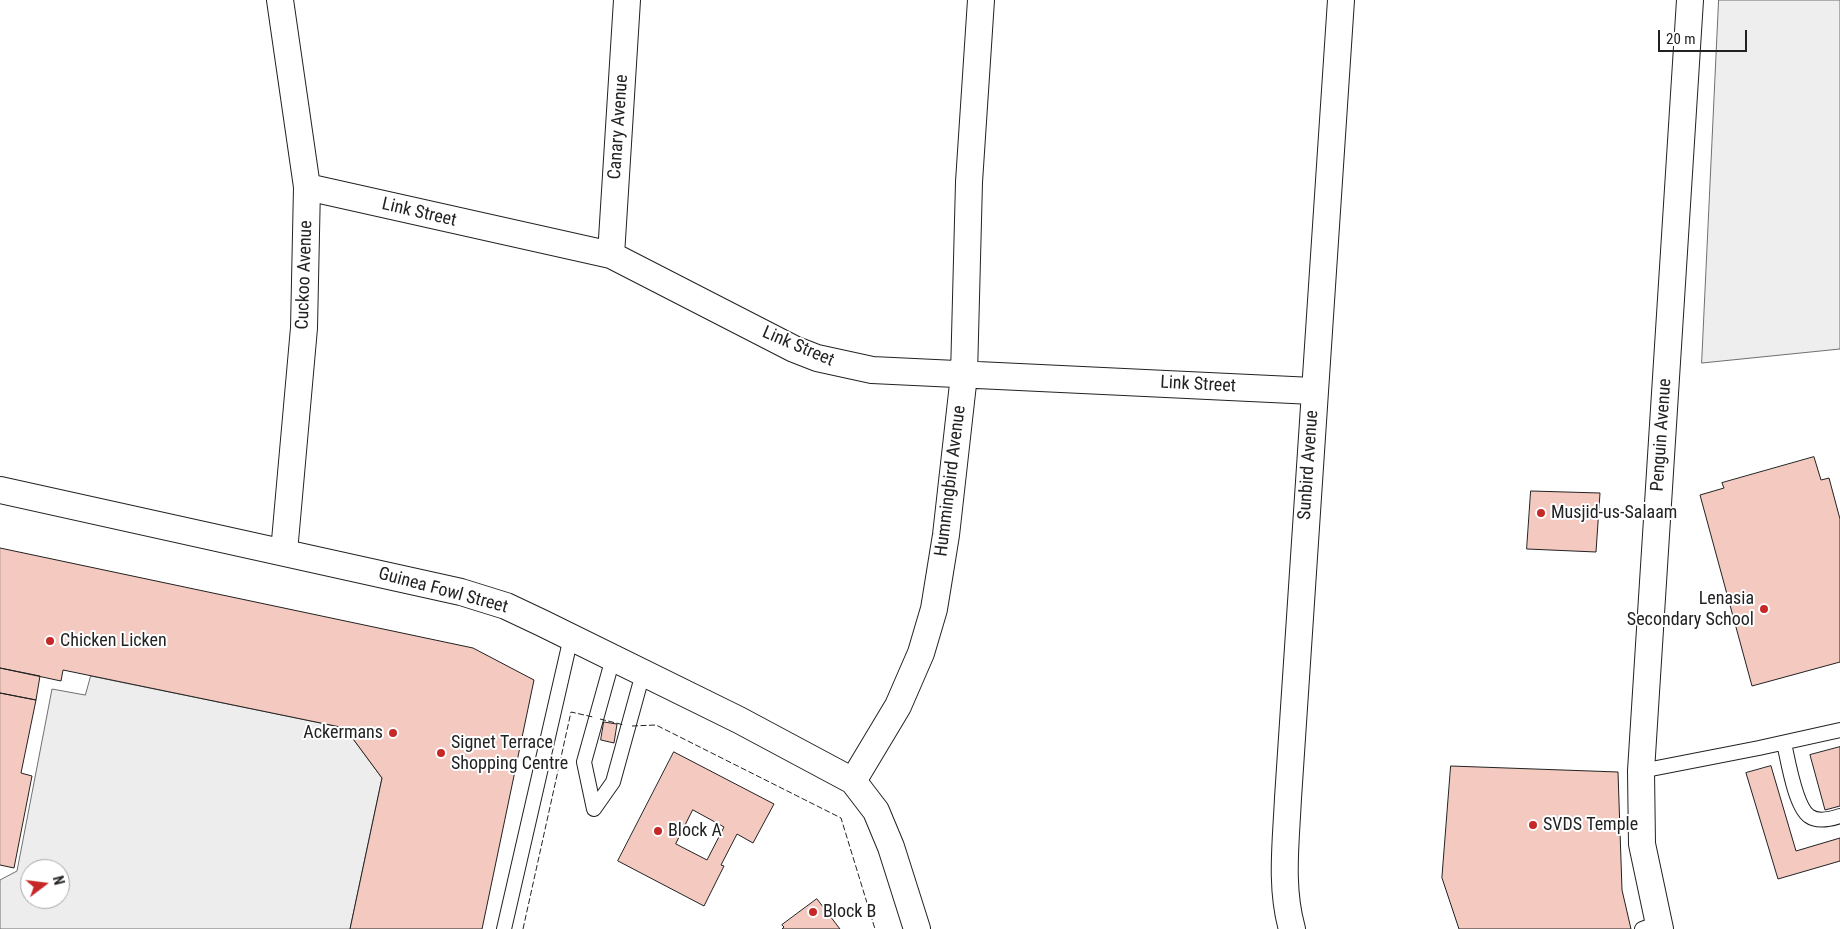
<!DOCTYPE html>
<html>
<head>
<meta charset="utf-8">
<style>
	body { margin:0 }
	#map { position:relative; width:1840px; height:929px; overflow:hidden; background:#fff; font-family:"Roboto Condensed",sans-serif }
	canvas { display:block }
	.north { position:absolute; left:20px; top:859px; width:50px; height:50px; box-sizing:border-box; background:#fff; border:1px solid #a7a7a7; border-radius:50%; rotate:75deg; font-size:14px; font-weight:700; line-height:20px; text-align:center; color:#222 }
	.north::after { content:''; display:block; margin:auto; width:18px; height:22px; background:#c62828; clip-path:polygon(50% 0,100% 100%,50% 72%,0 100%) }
	.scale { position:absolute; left:1658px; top:30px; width:89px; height:22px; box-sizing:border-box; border:2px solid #222; border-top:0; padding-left:6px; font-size:15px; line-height:18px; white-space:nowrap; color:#222; -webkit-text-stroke:4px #fff; paint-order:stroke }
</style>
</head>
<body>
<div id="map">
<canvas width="1840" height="929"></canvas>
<div class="north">N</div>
<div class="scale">20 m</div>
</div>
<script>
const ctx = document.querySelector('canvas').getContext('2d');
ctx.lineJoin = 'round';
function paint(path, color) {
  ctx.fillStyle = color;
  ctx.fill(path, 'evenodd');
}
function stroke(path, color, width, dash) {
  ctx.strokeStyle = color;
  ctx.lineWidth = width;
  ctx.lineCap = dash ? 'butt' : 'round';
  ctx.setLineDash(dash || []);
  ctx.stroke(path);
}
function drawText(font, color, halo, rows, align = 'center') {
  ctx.font = font + ' "Roboto Condensed",sans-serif';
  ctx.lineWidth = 4;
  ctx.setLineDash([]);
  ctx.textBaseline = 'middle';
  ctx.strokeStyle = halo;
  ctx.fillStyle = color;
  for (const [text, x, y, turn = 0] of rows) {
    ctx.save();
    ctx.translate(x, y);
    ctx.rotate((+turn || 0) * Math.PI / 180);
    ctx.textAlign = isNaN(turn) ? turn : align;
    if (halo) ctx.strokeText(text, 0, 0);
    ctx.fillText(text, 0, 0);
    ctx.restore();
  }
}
const green = new Path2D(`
	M1719,0H1840V349L1702,363Z`);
paint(green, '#eee');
stroke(green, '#6f6f6f', 1);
const parking = new Path2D(`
	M91,676L345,728L382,778L350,929H0V880L17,871L52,689L85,695ZM30,869H60V899H30Z`);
paint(parking, '#ededed');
stroke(parking, '#6f6f6f', 1);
const building = new Path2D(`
	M1814,457L1821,480L1829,478L1840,519V662L1752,686L1700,495L1724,488L1722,483Z
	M1531,491L1600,493L1596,552L1527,549Z
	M0,548L473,648L534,680L482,929H350L382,778L345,728L63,670L61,681L0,668Z
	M0,668L40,676L36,700L0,693Z
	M0,693L36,700L21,773L32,776L14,868L0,865Z
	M604,722L617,724L614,743L601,740Z
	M1840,747V806L1825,810L1810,755Z
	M674,752L774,804L753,843L737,834L721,865L724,866L704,906L618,861ZM693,810L724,827L707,860L676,844Z
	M1451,766L1618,772L1622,890L1631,929H1459L1442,878Z
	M1771,766L1796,851L1840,838V861L1778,879L1746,773Z
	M817,899L840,929H782L784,927L782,925Z`);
paint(building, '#f3c9c0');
stroke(building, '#222', 1);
const lane = new Path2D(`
	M613,658L584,762L594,809L613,782L643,673
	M1784,743C1788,760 1795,806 1809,816C1817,822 1831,819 1840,816
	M1641,771L1759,748L1840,730
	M504,929L571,637
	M1642,929L1658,923`);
const street = new Path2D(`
	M280,0L307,187L304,328L284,552
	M307,187L611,255L794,349L817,358L872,370L1313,391
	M611,255L627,0
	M0,490L461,592L506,606L542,623L739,720L853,781L876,811L891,847L917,929
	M853,781L898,706L921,653L934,609L946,535L964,375L969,182L981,0
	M1292,929C1280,887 1286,842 1288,798L1341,0
	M1660,929L1642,844L1641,771L1690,0`);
stroke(lane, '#222', 16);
stroke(street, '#222', 28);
stroke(lane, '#fff', 14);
stroke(street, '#fff', 26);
stroke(new Path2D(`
	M600,719L624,725
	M632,726L656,725L841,818L875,929
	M523,929L571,712L593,717`), '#222', 1, [6, 2.5]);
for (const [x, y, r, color] of [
	[1541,513,5,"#c62828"],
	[1764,609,5,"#c62828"],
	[50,641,5,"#c62828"],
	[393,733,5,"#c62828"],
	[441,753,5,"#c62828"],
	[1533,825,5,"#c62828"],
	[658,831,5,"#c62828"],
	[813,912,5,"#c62828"]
]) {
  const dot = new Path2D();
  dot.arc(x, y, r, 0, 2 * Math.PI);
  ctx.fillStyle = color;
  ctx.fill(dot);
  stroke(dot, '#fff', 2);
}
drawText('18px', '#222', '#fff', [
	["Canary Avenue",619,127,-86],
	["Link Street",419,213,13],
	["Cuckoo Avenue",305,275,-88],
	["Link Street",798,347,23],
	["Link Street",1198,385,3],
	["Penguin Avenue",1662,435,-86],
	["Sunbird Avenue",1309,465,-86],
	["Hummingbird Avenue",951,481,-83],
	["Guinea Fowl Street",443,591,15]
]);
drawText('18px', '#222', '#fff', [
	["Musjid-us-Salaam",1551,513],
	["Lenasia",1754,599,"right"],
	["Secondary School",1754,620,"right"],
	["Chicken Licken",60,641],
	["Ackermans",383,733,"right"],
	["Signet Terrace",451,743],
	["Shopping Centre",451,764],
	["SVDS Temple",1543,825],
	["Block A",668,831],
	["Block B",823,912]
], 'left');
</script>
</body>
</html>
